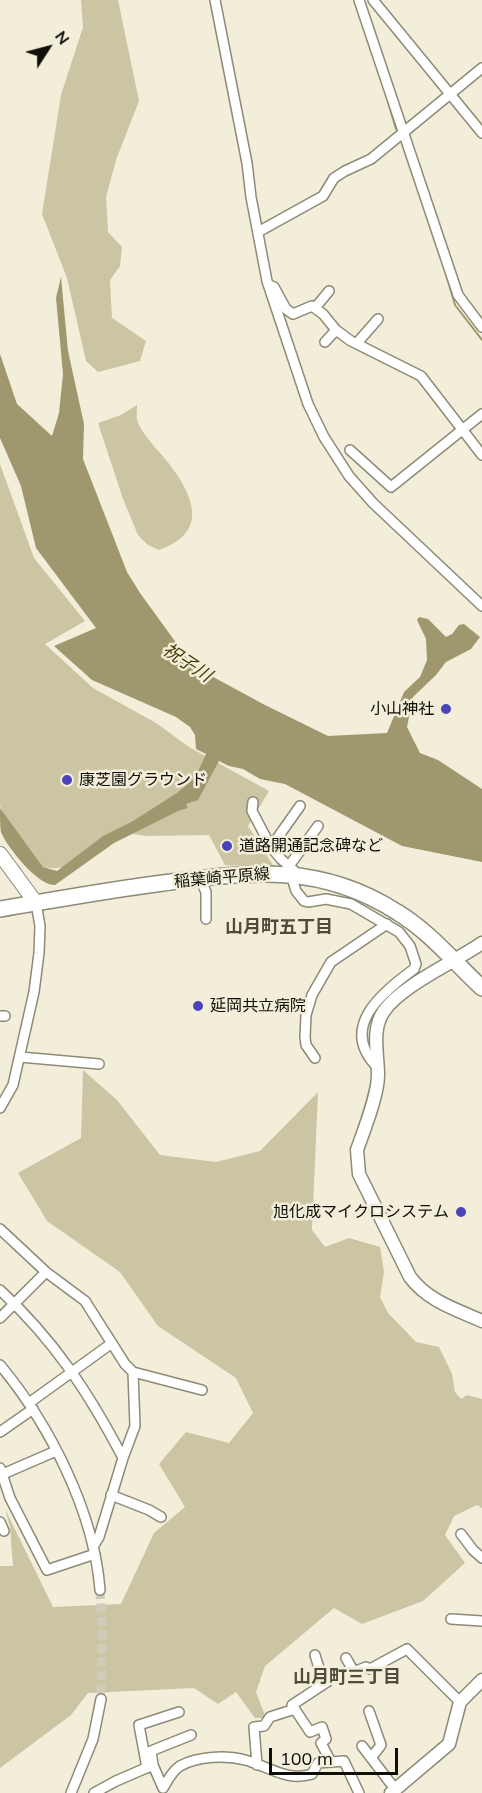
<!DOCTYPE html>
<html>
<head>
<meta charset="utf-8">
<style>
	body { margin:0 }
	#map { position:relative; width:482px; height:1793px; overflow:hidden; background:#f2eeda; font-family:Mulish,sans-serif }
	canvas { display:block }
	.north { position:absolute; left:18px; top:18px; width:60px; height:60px; -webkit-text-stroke:4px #f2eeda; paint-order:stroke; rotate:54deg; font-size:16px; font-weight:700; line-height:24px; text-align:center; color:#0f0e08 }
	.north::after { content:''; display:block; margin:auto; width:21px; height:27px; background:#0f0e08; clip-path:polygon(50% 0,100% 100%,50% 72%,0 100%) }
	.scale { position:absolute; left:269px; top:1748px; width:129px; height:27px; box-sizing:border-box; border:3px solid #0f0e08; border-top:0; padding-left:8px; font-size:18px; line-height:21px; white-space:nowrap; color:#0f0e08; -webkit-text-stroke:4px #f2eeda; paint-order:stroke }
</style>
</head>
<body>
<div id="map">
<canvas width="482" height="1793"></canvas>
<div class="north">N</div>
<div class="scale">100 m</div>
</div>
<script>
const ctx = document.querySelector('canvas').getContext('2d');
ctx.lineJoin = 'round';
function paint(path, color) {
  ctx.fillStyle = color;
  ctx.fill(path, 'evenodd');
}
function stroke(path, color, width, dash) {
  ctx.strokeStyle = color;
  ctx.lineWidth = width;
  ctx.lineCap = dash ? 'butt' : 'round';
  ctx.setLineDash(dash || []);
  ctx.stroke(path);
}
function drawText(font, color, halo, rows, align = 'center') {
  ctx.font = font + ' Mulish,"Noto Sans JP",sans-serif';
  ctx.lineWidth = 5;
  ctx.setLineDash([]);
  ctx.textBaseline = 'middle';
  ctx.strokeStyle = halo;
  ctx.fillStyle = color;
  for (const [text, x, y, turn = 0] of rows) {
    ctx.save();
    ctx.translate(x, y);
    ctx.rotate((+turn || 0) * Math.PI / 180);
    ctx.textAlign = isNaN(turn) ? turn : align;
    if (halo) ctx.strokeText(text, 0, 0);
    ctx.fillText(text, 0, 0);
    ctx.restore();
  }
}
paint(new Path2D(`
	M81,0H118L139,101L116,160L106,197L108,232L122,247L120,266L110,280L112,318L146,341L140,361L98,372L86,361L67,278L42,214L61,95L83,27Z
	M137,405C137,410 136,418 138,423C144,437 161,453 170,465C195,498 208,533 159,550L148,545L138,535L123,499L98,423L121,415Z
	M0,464L34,558L85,621L45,644L93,688L156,723L189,747L269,791L248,826L274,867L225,865L209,835L146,836L127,833C104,847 72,874 43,867L3,813L0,806Z
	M83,1070L117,1100L160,1155L216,1162L260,1151L318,1092L312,1230L325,1247L349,1238L380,1247L384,1272L380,1297L388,1313L416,1342L439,1347L452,1374L455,1392L461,1399L467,1395L482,1399V1508L477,1505L454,1516L445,1535L465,1563L423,1601L362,1624L334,1608L265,1666L256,1692L266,1718H255L236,1692L218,1704L194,1688L88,1693L71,1715L0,1768V1566H13L10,1527L5,1509L53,1607L121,1604L154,1533L185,1507L159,1464L186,1432L229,1443L253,1413L236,1378L158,1326L120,1272L47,1221L18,1173L81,1138Z`), '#cbc5a3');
paint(new Path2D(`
	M61,277L68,351L84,424L83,459L127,572L140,593L193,666L263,704L328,736L387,733L404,692L420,677L427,660L426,639L417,620L419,617L428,619L446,637L452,634L459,625L464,624L480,637L471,649L446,662L436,675L413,697L407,727L420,753L438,760L482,789V862L402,846L285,784L260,779L243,769L229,766L219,761L198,800L186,804L188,808L178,811L114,843L55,885C39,887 6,846 1,832C0,826 0,815 0,808L43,867L57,871L103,836L133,821L177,793L195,778L206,754L196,749L195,735L190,727L176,717L92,680L54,646L96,628L36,548L21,486L0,438V354L17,404L52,436L59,413L63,374L56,298Z`), '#9f986e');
stroke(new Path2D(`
	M384,88L396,129
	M442,260L455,305L482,340`), '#9f986e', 2);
stroke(new Path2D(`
	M100,1590L102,1627L101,1699`), '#d0ccba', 9, [9, 4.5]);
const minor = new Path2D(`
	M215,0L247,163L251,197L267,281L308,404L324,437L349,476L373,503L482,606
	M359,0L458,295L482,327
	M373,0L482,133
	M258,232L323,196L334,178L345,171L371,159L482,68
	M269,285L274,287L286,309L293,314L312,306L323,314L336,330L351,341L421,376L482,455
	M315,308L329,291
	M325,342L336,330
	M357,343L378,319
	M350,450L391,487L482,414
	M253,802L252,811L271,847L281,859L299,875
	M271,847L300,806
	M289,866L318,826
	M291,875L296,891L304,901L308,902L326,899L351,904L399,932L410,946L416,964L414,969C381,993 338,1028 378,1068
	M200,879L206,892V919
	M0,1016H5
	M20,1057L99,1064
	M315,1058L306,1045L305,1037L306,1015L312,995L331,962L387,924
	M0,1108L13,1085L34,992L39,953L40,926L36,903
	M0,1229L46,1272L85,1301L125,1364L133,1372L135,1426L123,1458L99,1537L93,1547
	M0,1290C54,1340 89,1393 123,1458
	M0,1318L46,1272
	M0,1365C50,1425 94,1512 100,1590
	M133,1372L202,1390
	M29,1403L112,1343
	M0,1432L33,1409
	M0,1468L10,1498L47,1570L95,1554
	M3,1474L56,1451
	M111,1495L149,1510L161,1517
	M0,1522L4,1531
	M461,1534L473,1550L482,1558
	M451,1619L482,1621
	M315,1655L319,1668L327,1682L292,1705L310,1732L322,1727L326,1739L321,1743L331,1762
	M346,1658L354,1672L366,1667L370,1669L407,1649L460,1702
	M369,1711L381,1745L371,1758
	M362,1746L395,1789
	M153,1765L151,1751L191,1735
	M257,1765L254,1727L264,1726L270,1717L295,1709
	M147,1768L139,1725L179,1712
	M71,1793L93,1739L101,1699
	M94,1793L116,1781L153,1765L163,1788C168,1780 172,1771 180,1766C198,1756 226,1755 245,1760C268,1766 287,1782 312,1774L318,1763L344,1761L359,1793`);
const tertiary = new Path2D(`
	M482,943C455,962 402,985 384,1011C371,1029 378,1054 378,1075C378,1095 364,1130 357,1150L359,1174L410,1277C428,1301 455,1309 482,1321
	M391,1793L449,1744L460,1702L482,1680`);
const secondary = new Path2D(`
	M0,854L36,903`);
const primary = new Path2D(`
	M0,909C54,900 108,890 163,883C249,872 319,862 397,912C430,932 454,962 482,988`);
stroke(minor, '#8d8a77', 12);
stroke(tertiary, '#8d8a77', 15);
stroke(secondary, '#8d8a77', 16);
stroke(primary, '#8d8a77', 18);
stroke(minor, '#fff', 9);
stroke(tertiary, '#fff', 12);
stroke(secondary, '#fff', 14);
stroke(primary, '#fff', 15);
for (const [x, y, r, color] of [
	[446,709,6,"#4a43b9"],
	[67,780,6,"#4a43b9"],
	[227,846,6,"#4a43b9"],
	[198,1006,6,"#4a43b9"],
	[461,1212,6,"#4a43b9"]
]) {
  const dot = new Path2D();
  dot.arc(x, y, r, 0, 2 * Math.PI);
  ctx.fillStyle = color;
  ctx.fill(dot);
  stroke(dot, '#f2eeda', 2);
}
drawText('16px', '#0f0e08', '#f2eeda', [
	["小山神社",434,709,"right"],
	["康芝園グラウンド",79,780],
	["道路開通記念碑など",239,846],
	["延岡共立病院",210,1006],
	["旭化成マイクロシステム",449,1212,"right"]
], 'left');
drawText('16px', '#0f0e08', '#f2eeda', [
	["稲葉崎平原線",222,878,-5]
]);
drawText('italic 18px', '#433b02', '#f2eeda', [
	["祝子川",187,663,33]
]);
drawText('bold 18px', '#4f4c3b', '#f2eeda', [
	["山月町五丁目",279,928],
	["山月町三丁目",347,1678]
]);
</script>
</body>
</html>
